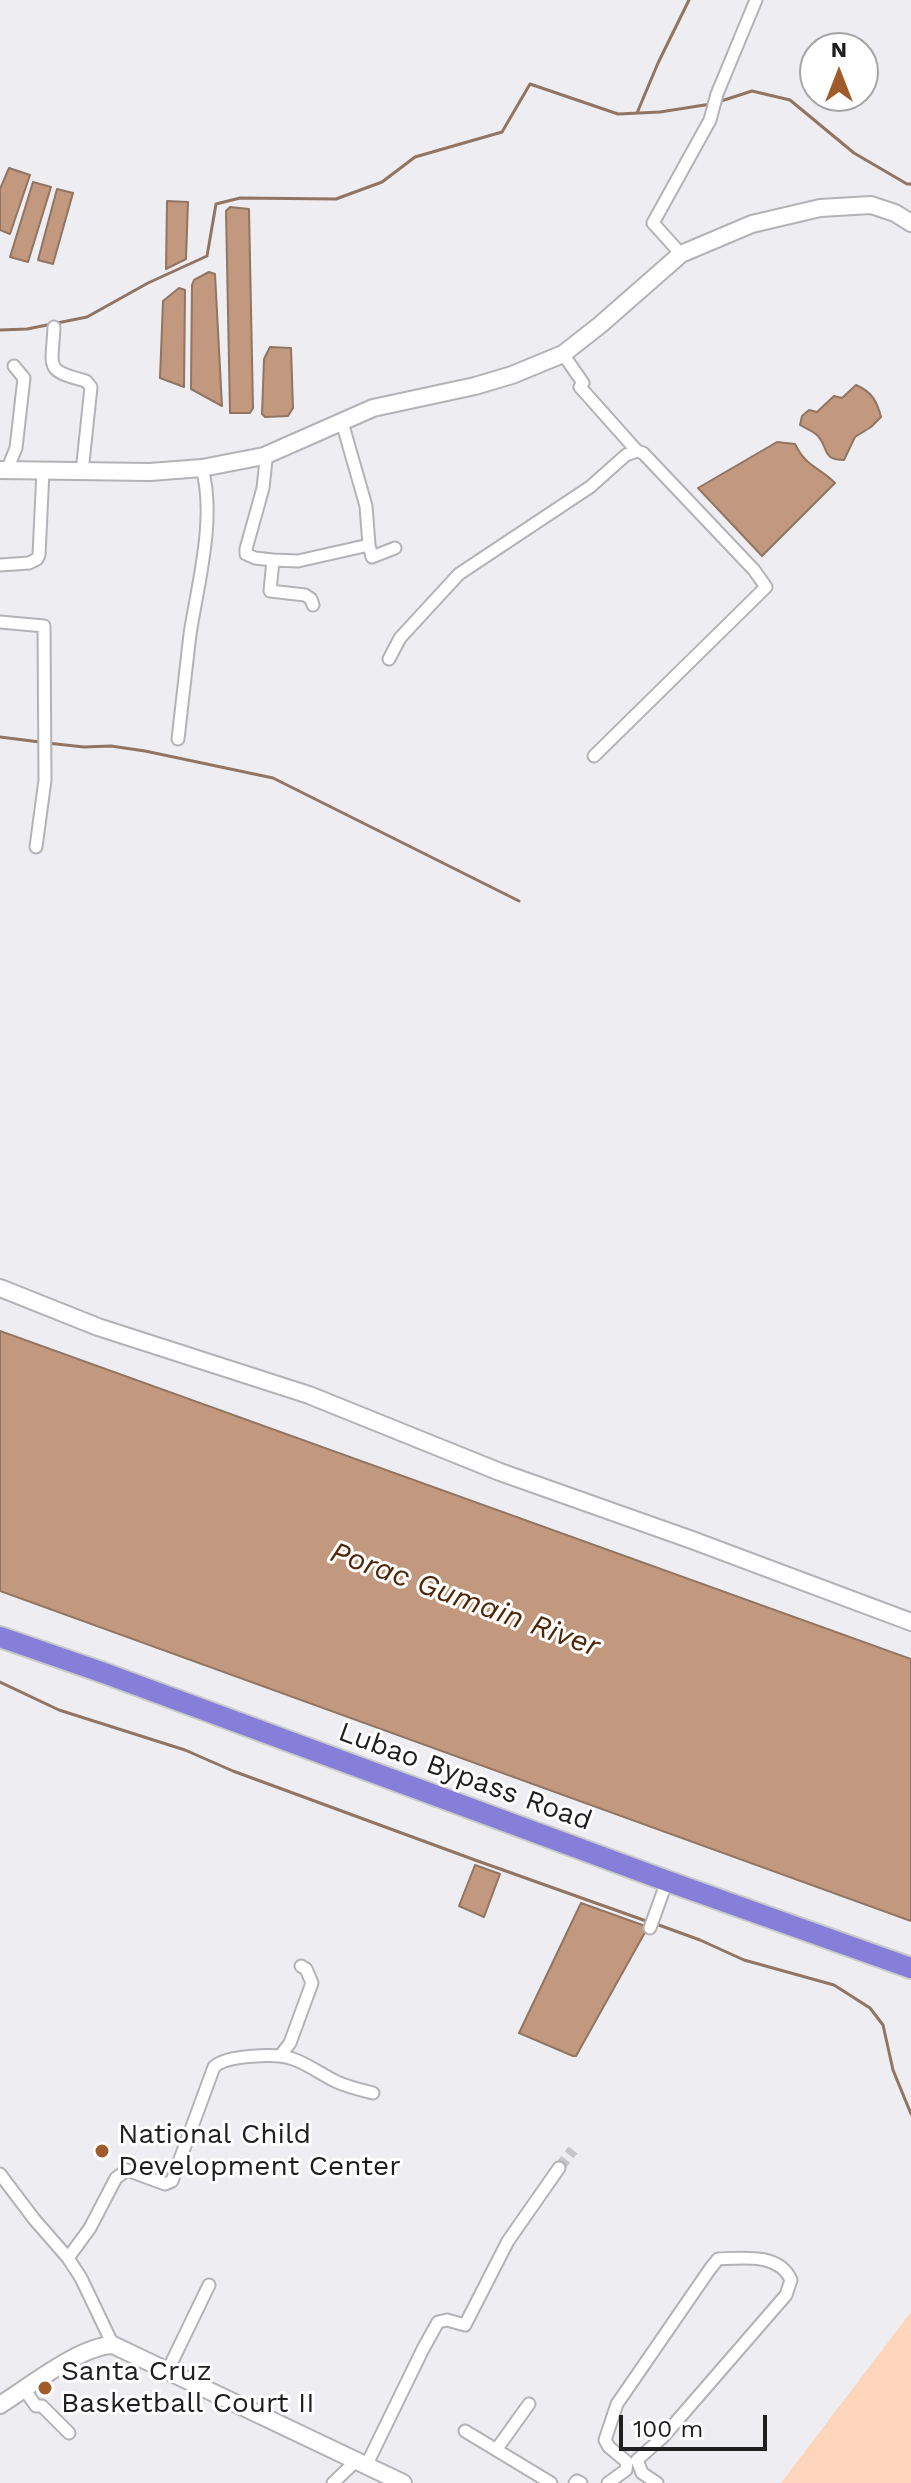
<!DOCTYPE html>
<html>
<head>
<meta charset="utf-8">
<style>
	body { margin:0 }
	#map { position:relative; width:911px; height:2483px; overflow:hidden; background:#eeeef2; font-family:"Work Sans",sans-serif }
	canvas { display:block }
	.north { position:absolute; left:799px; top:32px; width:80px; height:80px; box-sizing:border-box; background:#fff; border:2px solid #a5a5a6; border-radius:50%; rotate:0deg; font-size:22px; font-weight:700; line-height:32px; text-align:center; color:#1f1f20 }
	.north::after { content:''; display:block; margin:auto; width:28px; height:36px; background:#9f5c2a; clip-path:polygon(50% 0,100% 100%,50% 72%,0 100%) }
	.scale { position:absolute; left:619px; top:2415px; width:148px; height:36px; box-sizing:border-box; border:4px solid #1f1f20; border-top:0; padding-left:10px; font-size:24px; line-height:28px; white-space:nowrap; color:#1f1f20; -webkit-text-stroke:6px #fff; paint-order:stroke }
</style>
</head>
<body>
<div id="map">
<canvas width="911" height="2483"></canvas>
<div class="north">N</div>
<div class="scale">100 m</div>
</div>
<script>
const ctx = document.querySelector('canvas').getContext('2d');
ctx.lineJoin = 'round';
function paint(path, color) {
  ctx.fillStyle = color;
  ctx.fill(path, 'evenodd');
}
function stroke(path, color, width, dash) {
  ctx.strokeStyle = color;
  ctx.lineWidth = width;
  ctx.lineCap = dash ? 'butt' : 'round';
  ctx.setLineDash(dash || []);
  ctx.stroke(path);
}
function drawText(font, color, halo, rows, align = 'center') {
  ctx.font = font + ' "Work Sans",sans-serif';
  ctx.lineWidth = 6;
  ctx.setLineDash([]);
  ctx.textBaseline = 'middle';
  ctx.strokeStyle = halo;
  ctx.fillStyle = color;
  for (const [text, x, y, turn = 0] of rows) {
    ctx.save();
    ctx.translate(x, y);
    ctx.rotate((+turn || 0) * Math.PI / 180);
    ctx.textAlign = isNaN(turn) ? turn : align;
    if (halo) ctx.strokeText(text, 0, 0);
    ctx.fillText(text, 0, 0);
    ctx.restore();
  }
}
paint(new Path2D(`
	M911,2312V2483H781Z`), '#fdd5bb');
const water = new Path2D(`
	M9,168L30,175L10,234L0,230V189Z
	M33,182L51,187L28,262L10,257Z
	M57,189L73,193L53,264L38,260Z
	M167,201L188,202L186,259L166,269Z
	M230,207L249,209L253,408L250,413H230L226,211Z
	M209,272L215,274L222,406L191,389L192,285L194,280Z
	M179,288L185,290L184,387L160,378L163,301Z
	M270,347L291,348L293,408L288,416L265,417L262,414L264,359Z
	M856,385C872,392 877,401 881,417L871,427L855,437L844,460C821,460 829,447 817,435C813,431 805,428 800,425L802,416L809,410L817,412L834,396L842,398Z
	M777,442L795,444C807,468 818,466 835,483L762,556L698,488Z
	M0,1331L911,1659V1921L0,1591Z
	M475,1865L500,1874L484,1917L459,1906Z
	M581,1903L648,1927L576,2056H573L519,2033Z`);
paint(water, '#c2997e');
stroke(water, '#917462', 2);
stroke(new Path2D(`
	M718,102L752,91L790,100L854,153L907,184H911
	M637,113L658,63L689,0
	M0,330L27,329L87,317L148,283L207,256L216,204L240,198L336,199L382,182L415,157L502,132L530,84L618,114L660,112L711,104
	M0,737L40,742
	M47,743L84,747L111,746L145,751L273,778L519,901
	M0,1682L59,1710L185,1750L233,1771L475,1860L649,1922
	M656,1924L700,1940L744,1960L834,1985L870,2008L883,2025L893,2070L911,2114`), '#917462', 3);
stroke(new Path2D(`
	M559,2168L573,2150`), '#c5c5c8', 11, [11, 5.5]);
const street = new Path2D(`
	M681,254L653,223L710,120L717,94L756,0
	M54,327C52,369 44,370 86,381L91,387L82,472
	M264,456L266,460L263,488L246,549V554L255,558L273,560L270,591L305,595L311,599L313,605
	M7,470L16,448L24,378L14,366
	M369,545L372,557L395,548
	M273,560L298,561L369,545L366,506L342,422
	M0,565L29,563L37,559L39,555L43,471
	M0,622L44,626L45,780L36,847
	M389,659L400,638L459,574L590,487L626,455L637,451L580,387L583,383L563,354
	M178,739C182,704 186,669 190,634C198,583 216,518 202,468
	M594,756L766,587L754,570L643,453L637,451
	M650,1928L667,1881
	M280,2056L290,2043L312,1983L306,1969L301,1966
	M0,2174L34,2219L68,2258L81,2278L113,2345
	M68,2258L90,2228L116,2178L127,2170L165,2184L172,2181L214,2067C226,2055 277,2053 293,2059C308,2064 322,2075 337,2082C348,2087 361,2090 373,2093
	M167,2372L209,2285
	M24,2389L36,2406H42L69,2433
	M465,2431L551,2483
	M496,2450L529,2404
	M366,2466L423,2349L438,2322L447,2320L465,2325L508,2241L559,2168
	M333,2483L356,2461
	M575,2483L577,2481L581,2483
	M608,2483L626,2470L627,2462L609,2447L605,2440L617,2404L710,2269L718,2259C743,2258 779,2253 791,2280L786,2295L663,2437L637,2460L642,2473L657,2483`);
const secondary = new Path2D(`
	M0,470L150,472L202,468L264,456L373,408L475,386L512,375L563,354L600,325L681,254L752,224L820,208L871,205L895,213L911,223
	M0,1288L98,1327L309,1395L500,1472L692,1540L911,1622
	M0,2405C30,2386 80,2346 113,2345L403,2483`);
const highway = new Path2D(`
	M0,1637L104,1673L667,1881L911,1968`);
stroke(street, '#b3b3b7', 15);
stroke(secondary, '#b3b3b7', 20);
stroke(highway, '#c9c9c9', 24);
stroke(street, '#fff', 11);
stroke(secondary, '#fff', 16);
stroke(highway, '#867ed9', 20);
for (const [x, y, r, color] of [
	[102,2151,8,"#9f5c2a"],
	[45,2388,8,"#9f5c2a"]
]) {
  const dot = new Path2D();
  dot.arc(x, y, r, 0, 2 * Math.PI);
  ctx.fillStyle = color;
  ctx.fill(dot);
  stroke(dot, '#fff', 3);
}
drawText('28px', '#1f1f20', '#fff', [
	["Lubao Bypass Road",465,1777,20]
]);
drawText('28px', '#1f1f20', '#fff', [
	["National Child",118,2135],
	["Development Center",118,2167],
	["Santa Cruz",61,2372],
	["Basketball Court II",61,2404]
], 'left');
drawText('italic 30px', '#502807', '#fff', [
	["Porac Gumain River",465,1600,20]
]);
</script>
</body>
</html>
